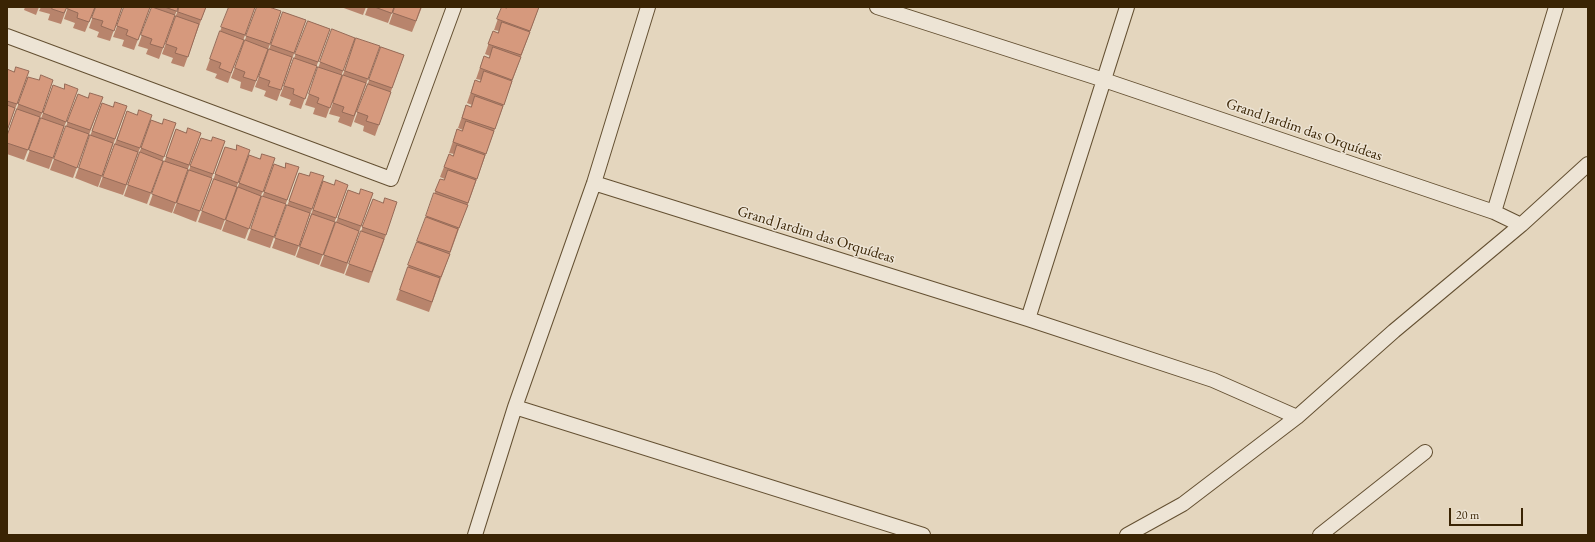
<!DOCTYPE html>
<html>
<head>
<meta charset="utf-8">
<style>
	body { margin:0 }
	#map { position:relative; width:1595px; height:542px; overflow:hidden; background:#e4d6be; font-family:"EB Garamond",serif }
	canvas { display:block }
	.frame { position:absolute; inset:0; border:8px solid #3a2404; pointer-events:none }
	.scale { position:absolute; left:1449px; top:508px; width:74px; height:18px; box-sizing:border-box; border:2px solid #3a2404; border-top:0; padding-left:5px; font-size:12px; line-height:14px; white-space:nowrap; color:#3a2404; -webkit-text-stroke:3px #ede4d5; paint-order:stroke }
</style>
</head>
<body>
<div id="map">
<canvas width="1595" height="542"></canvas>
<div class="frame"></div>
<div class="scale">20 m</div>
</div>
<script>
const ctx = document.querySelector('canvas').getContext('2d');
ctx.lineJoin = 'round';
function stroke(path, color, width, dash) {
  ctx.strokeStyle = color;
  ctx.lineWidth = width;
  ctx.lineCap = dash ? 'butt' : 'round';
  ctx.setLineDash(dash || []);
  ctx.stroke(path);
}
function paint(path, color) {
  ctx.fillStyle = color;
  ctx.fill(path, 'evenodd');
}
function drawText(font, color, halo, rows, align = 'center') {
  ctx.font = font + ' "EB Garamond",serif';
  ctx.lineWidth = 3;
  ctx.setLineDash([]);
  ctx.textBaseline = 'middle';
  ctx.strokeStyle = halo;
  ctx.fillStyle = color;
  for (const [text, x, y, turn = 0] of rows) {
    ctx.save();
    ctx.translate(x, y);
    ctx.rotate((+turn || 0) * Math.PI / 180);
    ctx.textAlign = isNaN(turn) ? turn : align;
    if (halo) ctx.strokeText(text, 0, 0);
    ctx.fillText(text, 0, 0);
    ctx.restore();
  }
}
const service = new Path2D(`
	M877,7L1104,80L1494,212L1521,225
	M7,36L391,179L454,7
	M594,183L1028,319L1213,380L1297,417
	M1494,212L1556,7
	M1028,319L1127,7
	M515,407L923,535
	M475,535L515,407L594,183L648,7
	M1127,535L1183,504L1297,417L1394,331L1521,225L1588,164
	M1320,535L1425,452`);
stroke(service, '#645032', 16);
stroke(service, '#ede4d5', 14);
paint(new Path2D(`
	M25,7H39L36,15L24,10Z
	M41,7H67L61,24L48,20L50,14L39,11Z
	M68,7H95L85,32L73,28L75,23L64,19Z
	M96,7H122L110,41L97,37L99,32L89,28Z
	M124,7H150L134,50L122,46L124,40L113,37Z
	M152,7H178L159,59L146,54L148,49L138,46Z
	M179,7H206L184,67L171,63L173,58L162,54Z
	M229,7H255L228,83L215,78L217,74L206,70Z
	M257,7L270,44L252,92L240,88L241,82L231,78Z
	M341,7H366L363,15Z
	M368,7H394L388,23L365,15Z
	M395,7H422L412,32L389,24Z
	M502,7L507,8V7H539L429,312L396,300L440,179L444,180L445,179L440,177L449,154L453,156L454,154L449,153L457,129L462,131L463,130L458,128L466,105L471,107L472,105L467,103L475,80L480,82L481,80L476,79L484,56L489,58L490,56L485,54L493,31L498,33L499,31L494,30Z
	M283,12L306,20L277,101L264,96L266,91L255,87Z
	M308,21L330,29L301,109L289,105L291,100L280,96Z
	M332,29L343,71L326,118L313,114L315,108L305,105Z
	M356,38L368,79L351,127L338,122L340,117L329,114Z
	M381,47L404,55L375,136L363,131L364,126L354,122Z
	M7,69L14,72L29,71L7,131Z
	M28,77L42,113L24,160L7,154V136Z
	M53,85L66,122L49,169L26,161Z
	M78,94L88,98L103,97L73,178L50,170Z
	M102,103L113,107L127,106L98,187L75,178Z
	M127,111L140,148L123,195L99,187Z
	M151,120L162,124L176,123L147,204L124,196Z
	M176,129L186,133H201L172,213L149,205Z
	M201,138L211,141H225L196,222L173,213Z
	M225,147L238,183L221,230L198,222Z
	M249,155L260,159L275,158L245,239L222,231Z
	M274,164L285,168L299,167L270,248L247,240Z
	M299,173L309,176H324L295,256L272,248Z
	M323,181L334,185H348L319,265L296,257Z
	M348,190L359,194L373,193L344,274L320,266Z
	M373,199L386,235L369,283L345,275Z`), '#b8846c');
const building = new Path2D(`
	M53,7H67L64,13L52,9Z
	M68,7H95L89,22L77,18L78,13L68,9Z
	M96,7H122L114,31L101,26L103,21L92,18Z
	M124,7H150L138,40L126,35L128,30L117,26Z
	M152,7L175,15L163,48L150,44L152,39L141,35Z
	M165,7H178L177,11Z
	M179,7H206L201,20L178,12Z
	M229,7H255L245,35L221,27Z
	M257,7H269L281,11L270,44L246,36Z
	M375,7H394L392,13Z
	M395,7H421L416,21L393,13Z
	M502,7L507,8V7H539L530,31L497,19Z
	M283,12L306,20L294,53L271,45Z
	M176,16L199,24L188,57L175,53L177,48L166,44Z
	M308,21L330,29L318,62L295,54Z
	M502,22L530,32L521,55L488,44L493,31L498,33Z
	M332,29L355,38L343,71L320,62Z
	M220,31L244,40L231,73L219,68L221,63L210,59Z
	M356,38L380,46L368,79L345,71Z
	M245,40L268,49L256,81L243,77L245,72L235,68Z
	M381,47L404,55L392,88L369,80Z
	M493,47L521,57L512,80L480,68L484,56L489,58Z
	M269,49L292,57L281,90L268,86L270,81L259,77Z
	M294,58L317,66L305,99L293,94L294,89L284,86Z
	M16,67L29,71L17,104L7,101V69L14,72Z
	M318,67L342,75L330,108L317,103L319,98L309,94Z
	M484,71L512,81L504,105L471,93L475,80L480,82Z
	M41,75L53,80L42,113L18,104L28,77L39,80Z
	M343,75L366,83L354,116L342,112L344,107L333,103Z
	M65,84L78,89L66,122L43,113L53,85L64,89Z
	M368,84L391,92L379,125L366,121L368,116L357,112Z
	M90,93L103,97L90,130L67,122L78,94L88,98Z
	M475,96L503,106L495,129L462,118L466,105L471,107Z
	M115,102L127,106L115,139L92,131L102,103L113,107Z
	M7,105L15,108L7,131Z
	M17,109L40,117L28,150L7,143V136Z
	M139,110L152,115L140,148L117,140L127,111L137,115Z
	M41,118L64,126L53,158L29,150Z
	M164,119L176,123L164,157L141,148L151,120L162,124Z
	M466,121L494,131L486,154L453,142L457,129L462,131Z
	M66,126L89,134L77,168L54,159Z
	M188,128L201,133L189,165L166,157L176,129L186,133Z
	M90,135L113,143L102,176L79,168Z
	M213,137L225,141L213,174L190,166L201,138L211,141Z
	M115,144L138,152L126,185L103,177Z
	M237,145L250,150L238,183L215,174L225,147L236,150Z
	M457,145L485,155L477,179L444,167L449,154L453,156Z
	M140,152L163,161L151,193L128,185Z
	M262,154L275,158L263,192L239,183L249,155L260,159Z
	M164,161L188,169L176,203L152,194Z
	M286,163L299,167L287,200L264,192L274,164L285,168Z
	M189,170L212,178L200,211L177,203Z
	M448,170L476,180L468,203L435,191L440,179L444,180Z
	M311,172L324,176L312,209L289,201L299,173L309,176Z
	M214,179L237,187L225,220L202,211Z
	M336,180L348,185L336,218L313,210L323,181L334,185Z
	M238,187L261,196L249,229L226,220Z
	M361,189L373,193L361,226L338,218L348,190L359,194Z
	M434,193L468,205L459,228L426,216Z
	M262,196L286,204L274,237L251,229Z
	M385,198L397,202L386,235L362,227L373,199L383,203Z
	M287,205L310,213L299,246L275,238Z
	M312,214L335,222L323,255L300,247Z
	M426,217L458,229L450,252L417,241Z
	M336,222L359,231L347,263L324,255Z
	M361,231L384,239L372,272L349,264Z
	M417,242L450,254L441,277L408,265Z
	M408,267L440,278L432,302L400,290Z`);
paint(building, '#d6997d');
stroke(building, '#966b58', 1);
drawText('15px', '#3a2404', '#ede4d5', [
	["Grand Jardim das Orquídeas",1304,130,19],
	["Grand Jardim das Orquídeas",816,235,17]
]);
</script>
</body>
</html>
